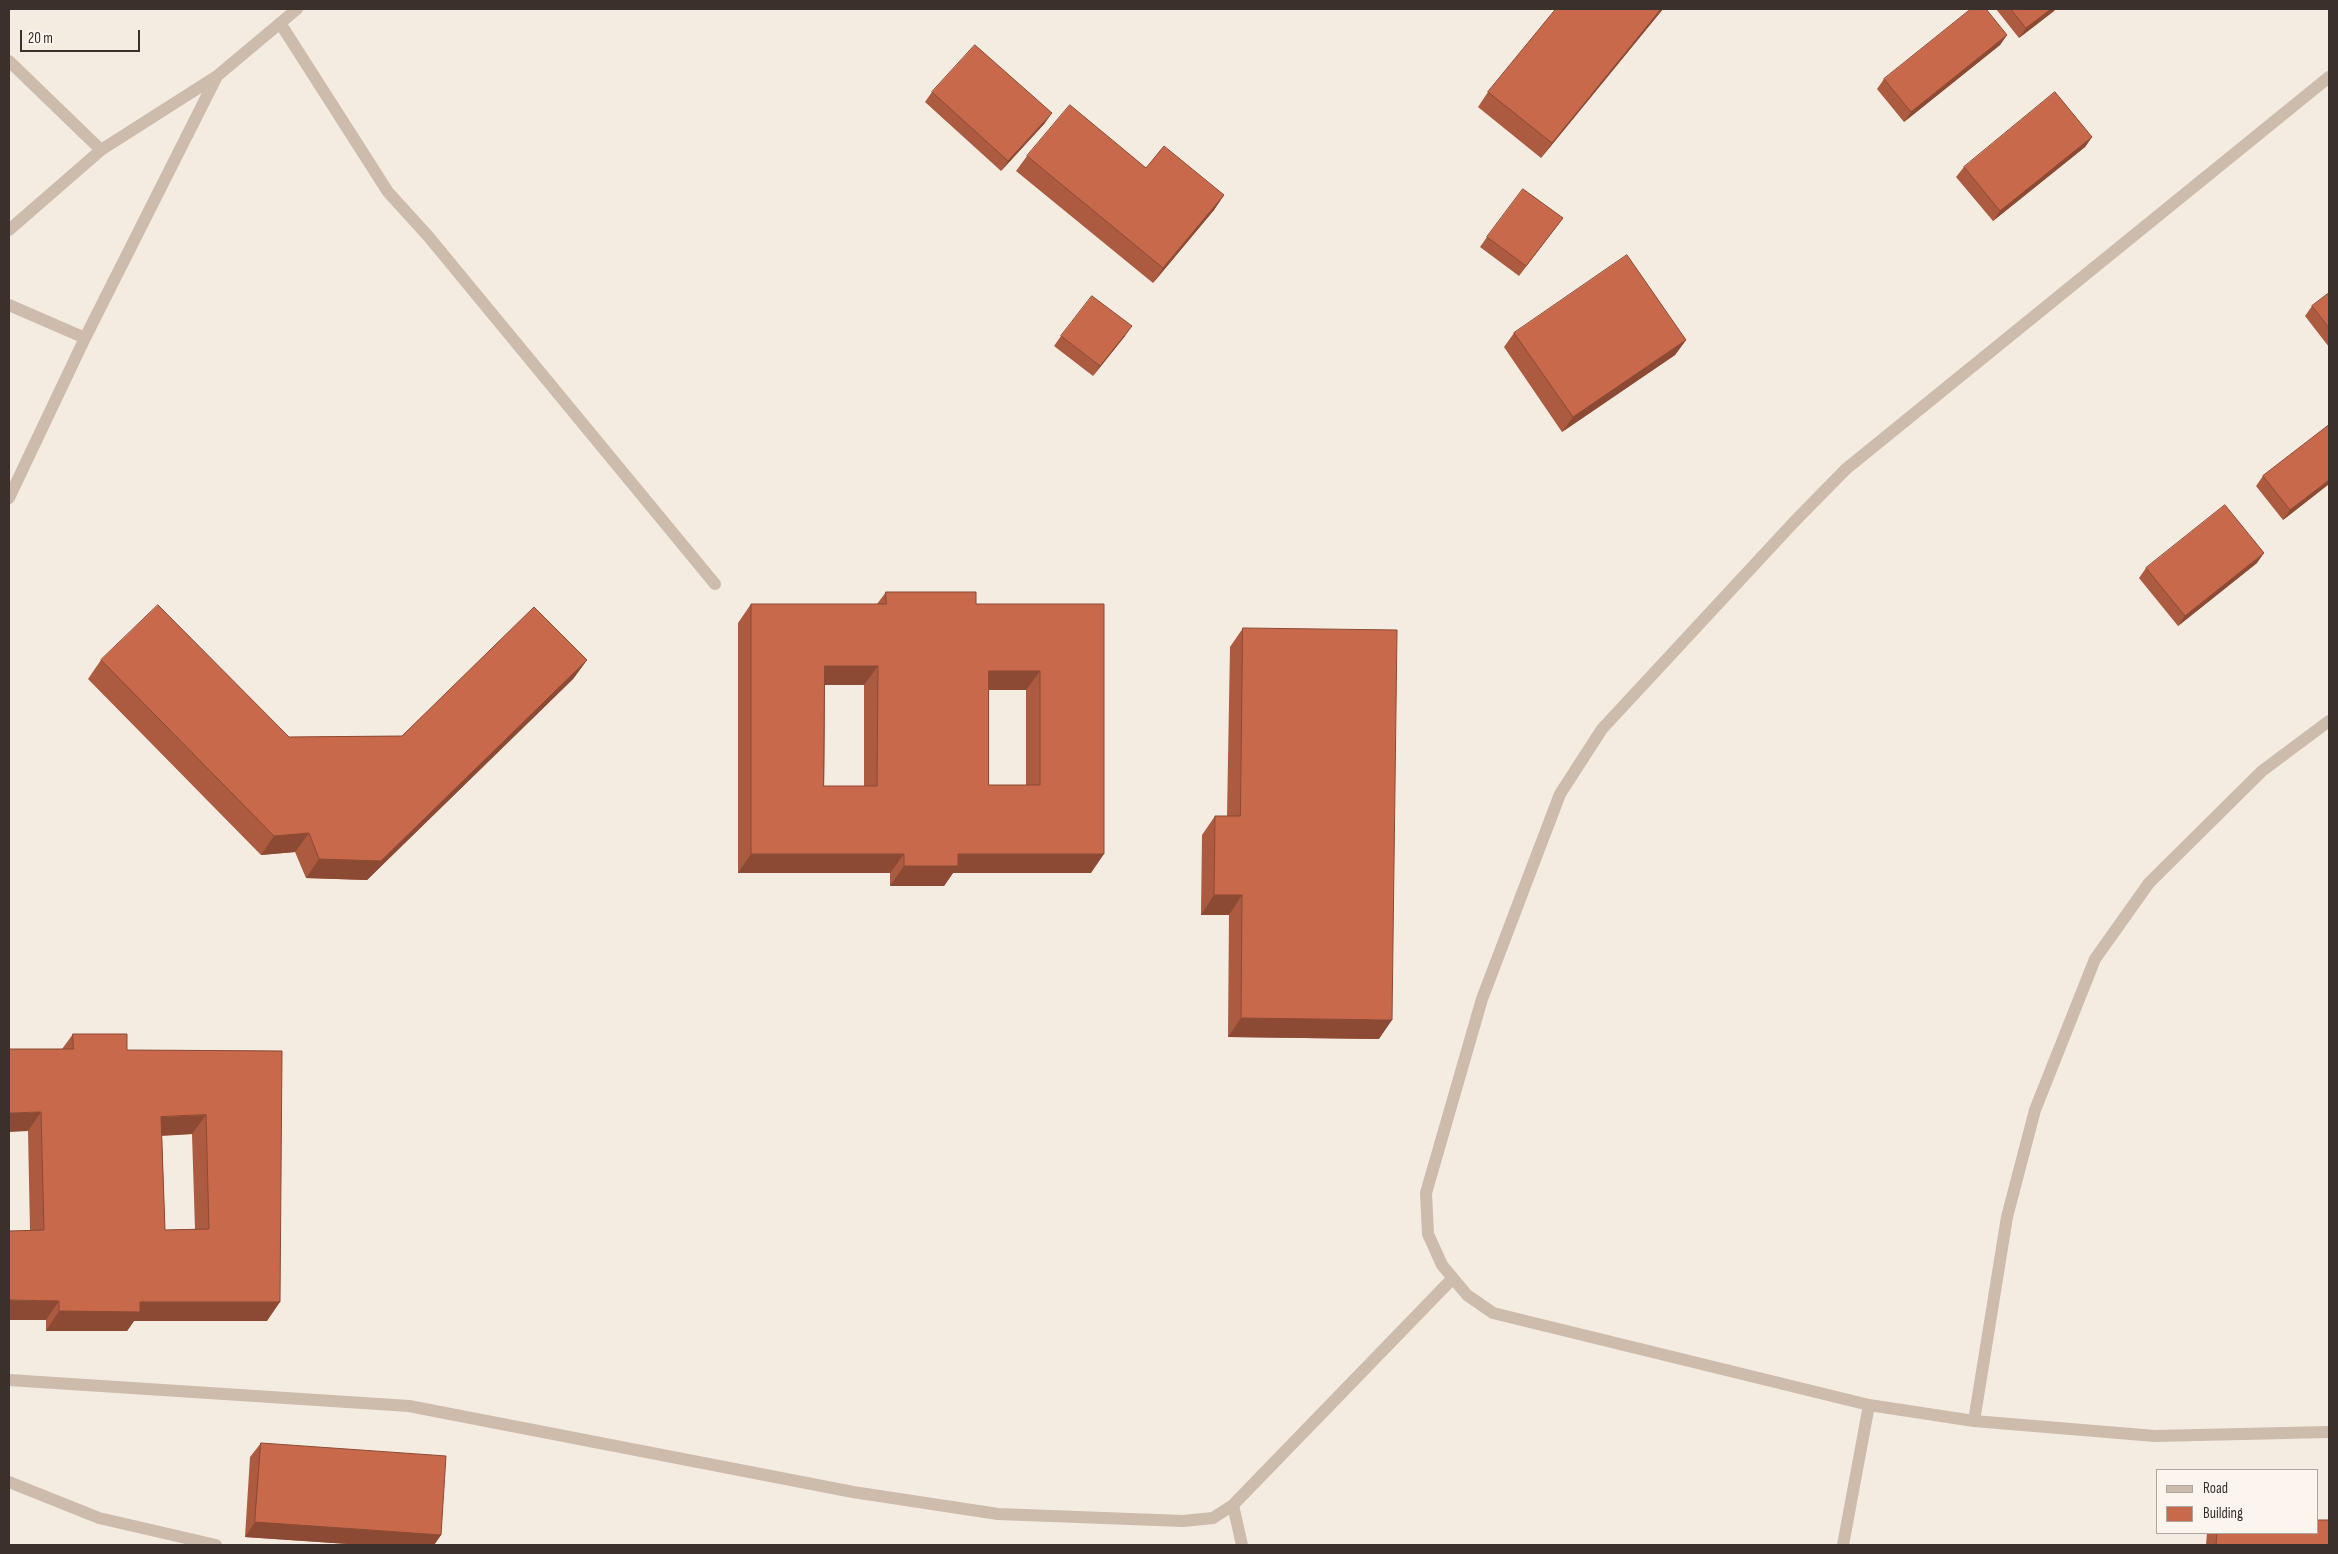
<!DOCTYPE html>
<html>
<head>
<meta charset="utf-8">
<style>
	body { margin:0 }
	#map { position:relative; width:2338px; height:1554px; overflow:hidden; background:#f4ebe1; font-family:"Sofia Sans Condensed",sans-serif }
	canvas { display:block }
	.frame { position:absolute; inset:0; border:10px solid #3b302b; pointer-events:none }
	.legend { position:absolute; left:2156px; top:1469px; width:162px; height:65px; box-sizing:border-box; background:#fbf5ee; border:1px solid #aea6a0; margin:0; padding:6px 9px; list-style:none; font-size:15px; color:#3b302b }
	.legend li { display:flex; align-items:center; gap:10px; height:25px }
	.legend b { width:25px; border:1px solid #aea6a0 }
	.scale { position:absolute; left:20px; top:30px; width:120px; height:22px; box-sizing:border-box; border:2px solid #3b302b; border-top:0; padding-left:6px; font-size:15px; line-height:18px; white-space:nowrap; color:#3b302b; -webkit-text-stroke:4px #fbf5ee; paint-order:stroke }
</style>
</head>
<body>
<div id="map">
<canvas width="2338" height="1554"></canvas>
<div class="frame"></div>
<ul class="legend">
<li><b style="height:6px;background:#cdbbac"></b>Road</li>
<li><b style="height:14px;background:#c8694b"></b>Building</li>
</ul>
<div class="scale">20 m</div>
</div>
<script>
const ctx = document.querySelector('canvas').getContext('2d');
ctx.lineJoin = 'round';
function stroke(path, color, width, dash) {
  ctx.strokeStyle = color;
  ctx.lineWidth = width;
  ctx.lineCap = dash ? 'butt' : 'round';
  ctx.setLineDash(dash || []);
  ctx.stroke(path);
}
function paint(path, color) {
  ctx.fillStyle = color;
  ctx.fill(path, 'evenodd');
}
stroke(new Path2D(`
	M280,23L388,192L428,236L715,584
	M9,61L101,150
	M2329,77L1846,469L1794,522L1602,729L1560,794L1482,999L1426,1193L1428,1234L1442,1265L1467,1295L1493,1313L1869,1405L1974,1421L2155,1436L2329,1432
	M9,230L101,150L217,76L297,9
	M9,305L85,338
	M9,498L85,338L217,76
	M9,1380L409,1406L853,1492L998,1514L1183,1521L1213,1518L1233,1505L1453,1278
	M1974,1421L2007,1217L2035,1110L2095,959L2149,883L2262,771L2329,721
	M9,1482L99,1518L216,1545
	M1233,1505L1242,1545
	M1843,1545L1869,1405`), '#cdbbac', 12);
paint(new Path2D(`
	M1556,9H1663L1541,158L1478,107L1488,92Z
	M1996,9H2055L2054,11L2019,38Z
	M2007,35L2000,45L1904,122L1877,89L1884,79Z
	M932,92L1045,123L1001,171L925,102Z
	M2092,137L2085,147L1993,221L1956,177L1964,167Z
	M1027,156L1146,168L1224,195L1214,210L1153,283L1016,171Z
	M1563,218L1519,276L1480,247L1487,237Z
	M2329,293V347L2305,316L2312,306Z
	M1514,333L1686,340L1675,355L1562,432L1504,347Z
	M1061,336H1125L1093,376L1054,346Z
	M2329,425V484L2283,520L2256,486L2263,476Z
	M2257,563L2178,626L2139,578L2146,568Z
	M886,592L976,604H1104L1091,873H953L944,886H890V873H738V623L751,604H877ZM825,685H864V786H824ZM989,690H1026V785H989Z
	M1243,628L1379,1039L1228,1037L1229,915H1201L1202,835L1215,816H1227L1230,647Z
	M101,660L289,737L402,736L587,660L573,679L367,880L306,878L295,852L261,855L88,679Z
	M73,1034L127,1050L282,1051L267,1321H134L127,1331H46V1320L30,1230L28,1131L62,1049ZM192,1134L195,1229L165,1230L162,1136Z
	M261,1443L441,1535L434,1545H363L245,1537L250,1457Z
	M2207,1533H2317L2329,1545H2206Z`), '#ac5a40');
paint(new Path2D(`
	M1661,9H1663L1541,158L1552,143Z
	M2051,9H2055L2054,11L2019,38L2026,28Z
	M2007,35L2000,45L1904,122L1911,112Z
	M1052,113L1045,123L1001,171L1008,161Z
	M2092,137L2085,147L1993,221L2000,211Z
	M1224,195L1214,210L1153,283L1163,268Z
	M1132,326L1125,336L1093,376L1100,366Z
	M1686,340L1675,355L1562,432L1573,417Z
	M2329,480V484L2283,520L2290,510Z
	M2264,553L2257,563L2178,626L2185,616Z
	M587,660L573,679L367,880L306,878L319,859Z
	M825,666H878L864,685H812Z
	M989,671H1040L1026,690H975Z
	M309,833L295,852L261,855L274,836Z
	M751,854H904L890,873H738Z
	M958,854H1104L1091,873H953L944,886H890L904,866Z
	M1214,895H1242L1229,915H1201Z
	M1241,1018L1392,1020L1379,1039L1228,1037Z
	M41,1112L28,1131L9,1132V1113Z
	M206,1115L192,1134L147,1136L161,1117Z
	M9,1300L59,1301L46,1320H9Z
	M140,1302H280L267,1321H134L127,1331H46L59,1311Z
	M255,1522L441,1535L434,1545H363L245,1537Z`), '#8c4a34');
const building = new Path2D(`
	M1556,9H1661L1552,143L1488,92Z
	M1971,9H1986L2007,35L1911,112L1884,79Z
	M2011,9H2051L2026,28Z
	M975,45L1052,113L1008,161L932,92Z
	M2055,92L2092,137L2000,211L1964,167Z
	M1070,105L1146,168L1164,146L1224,195L1163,268L1027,156Z
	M1523,189L1563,218L1526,266L1487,237Z
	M1627,255L1686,340L1573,417L1514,333Z
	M2329,293V328L2312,306Z
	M1092,296L1132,326L1100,366L1061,336Z
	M2329,425V480L2290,510L2263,476Z
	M2225,505L2264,553L2185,616L2146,568Z
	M886,592H976V604H1104V854H958V866H904V854H751V604H886ZM825,666H878L877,786H824ZM989,671H1040V785H989Z
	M158,605L289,737L402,736L534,607L587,660L381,861L319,859L309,833L274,836L101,660Z
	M1243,628L1397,630L1392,1020L1241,1018L1242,895H1214L1215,816H1240Z
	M73,1034H127V1050L282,1051L280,1302H140V1312L59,1311V1301L9,1300V1231L44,1230L41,1112L9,1113V1049H73ZM206,1115L209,1229L165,1230L161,1117Z
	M261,1443L446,1456L441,1535L255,1522Z
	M2317,1520H2329V1545H2216L2217,1533H2317Z`);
paint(building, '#c8694b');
stroke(building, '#8c4a34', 1);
</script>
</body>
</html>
